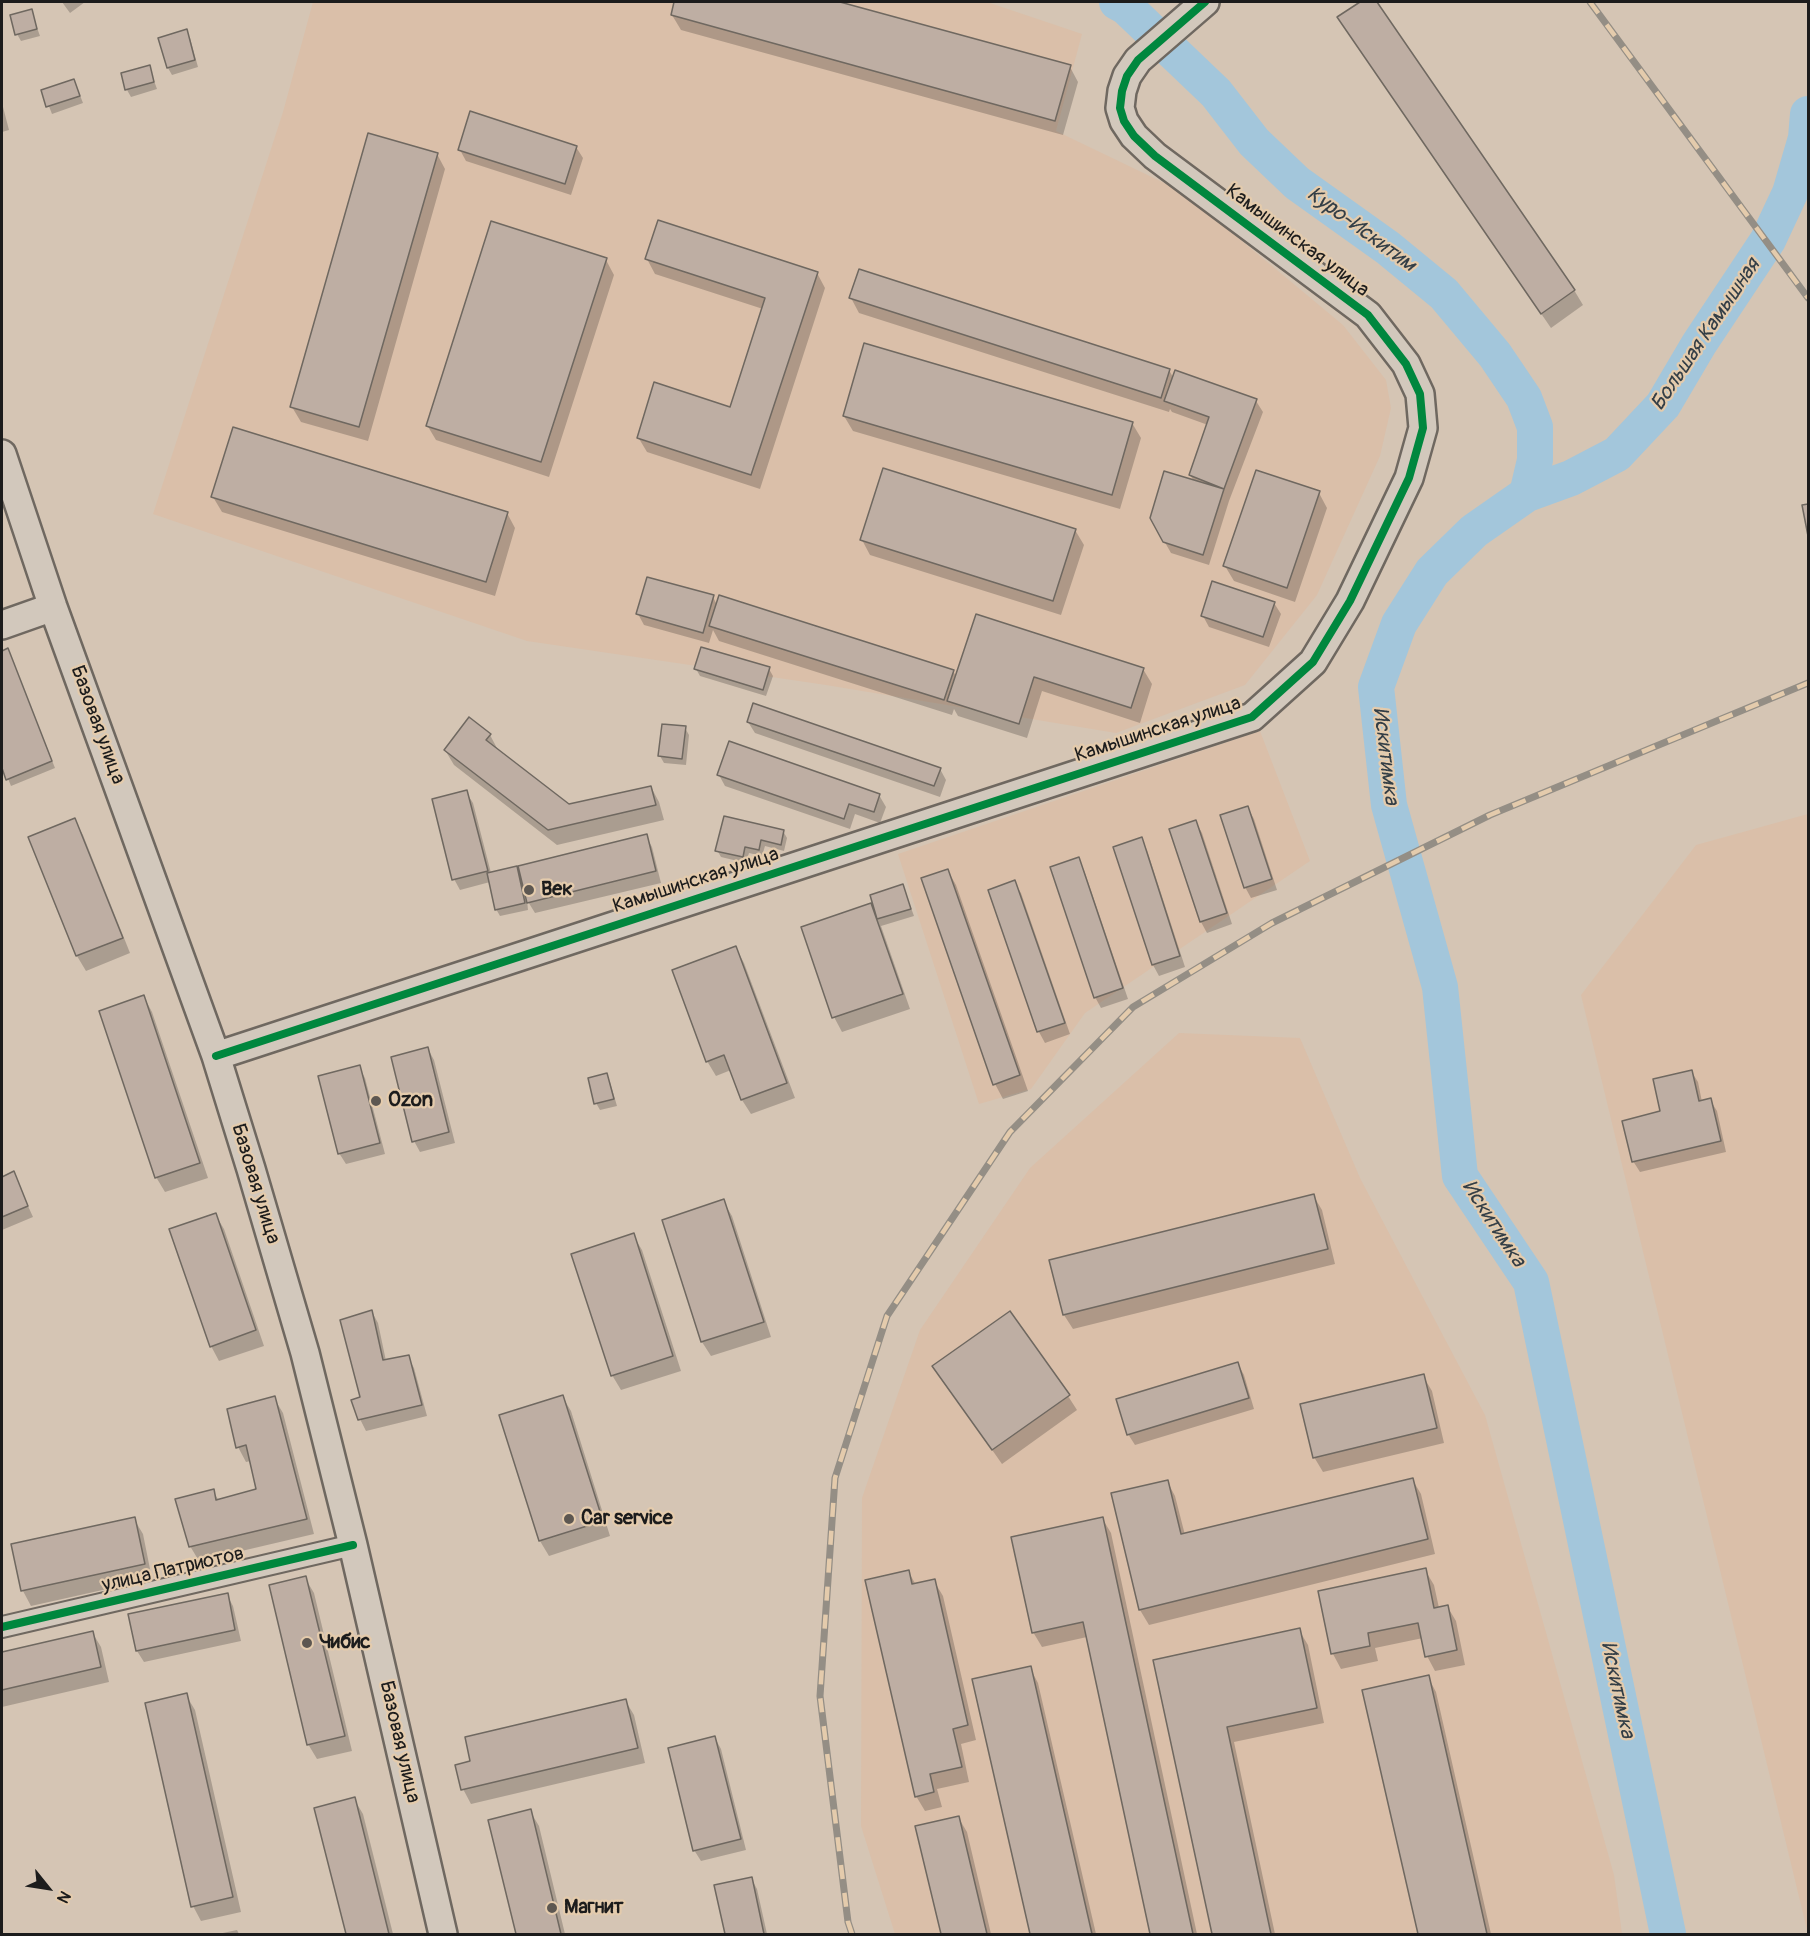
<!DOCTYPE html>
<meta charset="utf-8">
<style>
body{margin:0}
#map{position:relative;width:1810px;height:1936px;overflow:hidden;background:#d5c5b4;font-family:Pangolin,sans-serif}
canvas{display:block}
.frame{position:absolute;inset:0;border:3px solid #1c1c1c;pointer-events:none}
.north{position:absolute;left:18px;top:1858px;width:60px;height:60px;-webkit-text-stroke:4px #e4cbac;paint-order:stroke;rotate:120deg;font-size:16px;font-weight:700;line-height:24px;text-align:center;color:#1c1c1c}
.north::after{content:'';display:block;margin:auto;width:21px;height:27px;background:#1c1c1c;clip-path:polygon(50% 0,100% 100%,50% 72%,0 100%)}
</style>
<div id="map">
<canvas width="1810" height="1936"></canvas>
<div class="frame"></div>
<div class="north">N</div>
</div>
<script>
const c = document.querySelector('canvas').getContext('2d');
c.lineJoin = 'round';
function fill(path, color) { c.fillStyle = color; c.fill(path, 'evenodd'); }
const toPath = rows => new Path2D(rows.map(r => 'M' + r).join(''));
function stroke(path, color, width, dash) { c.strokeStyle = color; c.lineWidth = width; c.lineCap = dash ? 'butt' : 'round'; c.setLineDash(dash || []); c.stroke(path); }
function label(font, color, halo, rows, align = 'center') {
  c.font = font + ' Pangolin,sans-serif'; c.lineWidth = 4.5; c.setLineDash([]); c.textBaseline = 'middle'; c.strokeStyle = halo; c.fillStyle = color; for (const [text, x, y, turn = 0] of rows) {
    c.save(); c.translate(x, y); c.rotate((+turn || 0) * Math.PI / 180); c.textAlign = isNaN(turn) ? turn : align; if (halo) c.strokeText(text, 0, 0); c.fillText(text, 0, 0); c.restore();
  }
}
fill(toPath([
 [313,2,987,2,1082,34,1056,131,1183,192,1343,325,1386,380,1391,408,1380,456,1317,595,1245,685,1116,733,826,685,527,641,153,514,283,112],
 [1260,731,1310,861,1085,1013,1031,1089,979,1104,898,854],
 [1808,814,1808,1934,1581,995,1696,845],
 [1179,1033,1300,1038,1360,1178,1485,1415,1614,1875,1622,1934,895,1934,861,1826,862,1498,920,1330,1030,1168]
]), '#dabfa9');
fill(toPath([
 [62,2,85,2,70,13],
 [676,2,834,2,1070,67,1078,82,1063,135,681,30,672,15],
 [1362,2,1375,2,1574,290,1583,305,1551,328,1348,33,1339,18],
 [31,11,40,36,21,41,17,34],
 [186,31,190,38,198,67,172,75,168,68,160,39],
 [149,67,157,89,131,97,127,90],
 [74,80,83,103,52,114,43,91],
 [2,103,9,130,2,132],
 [576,147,583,158,571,195,466,161,460,150],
 [437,154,445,169,368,441,301,422,292,407],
 [647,259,817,273,825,288,760,489,647,452,638,437,731,409,763,309,655,274],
 [606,260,614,275,549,477,436,440,427,425],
 [851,298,1169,370,1174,379,1256,401,1263,412,1229,501,1209,565,1171,553,1151,518,1194,481,1190,475,1208,425,1172,412,1170,409,1169,412,859,313],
 [844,416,1132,423,1141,438,1120,509,853,431],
 [1319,493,1327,508,1295,602,1234,581,1225,566],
 [213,497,507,513,515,528,495,596,222,512],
 [1075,530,1084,545,1061,615,870,555,862,540],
 [713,597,717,605,953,671,957,678,1143,669,1152,684,1140,723,1042,691,1027,738,958,716,954,709,952,715,719,641,713,630,709,643,644,625,638,614],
 [1274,603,1281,614,1269,647,1209,627,1203,616],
 [8,650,55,768,11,786,2,764,2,741,3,741,2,736,2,653],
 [696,669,769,669,773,676,766,696,700,676],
 [748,722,940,769,946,780,940,797,755,733],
 [685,728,689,735,686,765,664,763,660,756],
 [490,735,498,750,568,806,651,787,659,802,664,820,557,845,454,765,445,750],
 [719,775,879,795,886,807,880,823,855,814,850,829,725,786],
 [466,792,473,803,491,873,516,868,521,876,646,836,652,847,661,883,535,913,527,900,528,910,500,916,496,909,490,882,460,890,454,879],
 [1248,808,1254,819,1277,890,1251,898,1245,887],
 [75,820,83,835,130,953,86,971,77,956,30,838],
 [1196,822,1202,833,1232,924,1207,933,1201,922,1171,830],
 [783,831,787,838,784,851,765,846,762,856,749,853,746,863,721,857,717,850],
 [1141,839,1147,850,1185,967,1159,976,1153,965],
 [1078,859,1084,870,1128,999,1101,1008,1095,997],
 [948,871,956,885,1028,1091,1003,1099,995,1084],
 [1014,882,1021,893,1070,1034,1045,1043,1039,1032,989,891],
 [903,886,914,916,881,926,910,1009,842,1032,834,1017,870,904,875,913],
 [736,948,744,963,795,1098,751,1114,742,1100,731,1070,716,1076,707,1061],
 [144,997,152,1012,208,1178,165,1192,156,1177],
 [428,1049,434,1060,455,1143,420,1152,414,1141],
 [359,1067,365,1078,385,1154,346,1164,339,1153],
 [1691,1071,1698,1082,1702,1102,1710,1100,1717,1111,1726,1152,1640,1172,1633,1161,1662,1113],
 [606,1075,610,1082,617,1106,600,1110,596,1103],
 [13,1173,33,1217,2,1230,2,1178],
 [1313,1195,1322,1210,1335,1264,1073,1329,1064,1315],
 [723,1201,732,1216,771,1337,711,1356,702,1342],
 [215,1214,224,1229,264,1346,219,1361,211,1346],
 [633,1235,642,1250,681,1371,621,1390,612,1375],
 [372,1312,378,1323,386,1361,408,1357,414,1368,427,1416,366,1431,360,1419],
 [1238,1364,1244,1375,1254,1409,1135,1445,1128,1434],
 [934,1367,1068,1396,1077,1410,1002,1464],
 [1423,1376,1432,1391,1444,1443,1323,1472,1314,1457],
 [562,1396,571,1411,610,1536,549,1556,540,1541,501,1416],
 [274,1398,283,1413,314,1534,199,1561,190,1546,213,1491,219,1501,258,1490,251,1461,246,1462,238,1447],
 [1412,1479,1421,1494,1435,1554,1149,1625,1140,1610,1112,1494,1167,1481,1175,1496,1185,1535],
 [1102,1518,1111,1533,1197,1934,1151,1934,1087,1637,1042,1647,1033,1632],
 [134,1519,143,1534,152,1579,31,1606,23,1591,13,1546],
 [1425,1570,1434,1585,1439,1608,1447,1606,1456,1621,1465,1665,1435,1671,1427,1656,1423,1638,1375,1648,1378,1661,1341,1669,1333,1654,1320,1592],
 [908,1571,916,1585,934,1581,943,1596,976,1740,961,1744,969,1782,937,1789,942,1807,925,1811,916,1796],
 [305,1578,314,1593,352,1751,317,1759,308,1744],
 [227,1595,233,1606,241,1641,144,1662,137,1651],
 [1299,1630,1308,1645,1324,1723,1234,1742,1275,1934,1213,1934,1155,1661],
 [92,1632,101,1647,109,1682,2,1707,2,1653],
 [1030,1668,1038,1683,1096,1934,1032,1934,974,1681],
 [1428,1677,1436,1692,1491,1934,1419,1934,1364,1691],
 [186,1695,195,1710,241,1912,201,1921,193,1906],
 [625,1700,634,1715,645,1763,471,1804,463,1789,472,1763],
 [715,1738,721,1749,746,1850,701,1861,694,1850],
 [354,1799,363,1814,393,1934,348,1934,316,1809],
 [530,1811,539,1826,565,1934,518,1934,490,1821],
 [958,1817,967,1832,991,1934,942,1934,917,1827],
 [751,1878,757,1889,767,1934,726,1934,716,1886],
 [237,1930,239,1934,218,1934]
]), '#0003');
stroke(toPath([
 [1117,2,1126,7,1216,93,1254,142,1297,183,1388,248,1444,294,1495,355,1524,398,1535,427,1535,460,1527,494],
 [1668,1934,1531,1282,1460,1176,1440,987,1389,805,1376,687,1399,624,1432,572,1474,531,1527,494,1571,478,1617,454,1663,405,1699,344,1768,240,1790,193,1806,138,1808,114]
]), '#a3c6db', 36);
const building = toPath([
 [674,2,840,2,1071,65,1055,121,671,15,674,2],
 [1360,2,1377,2,1575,290,1541,314,1337,17,1360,2],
 [32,9,37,29,15,35,10,15,32,9],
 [187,29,195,60,167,68,158,38,187,29],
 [150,65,154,82,125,90,121,73,150,65],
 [74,79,80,96,46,107,41,90,74,79],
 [470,111,577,146,565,184,458,150,470,111],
 [368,133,438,153,359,427,290,407,368,133],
 [658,220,818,272,751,475,637,438,654,382,730,407,765,298,645,259,658,220],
 [491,221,607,258,541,462,426,426,491,221],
 [859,269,1170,369,1161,398,849,298,859,269],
 [864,343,1133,422,1112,495,843,416,864,343],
 [1175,370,1257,399,1224,489,1189,475,1209,417,1164,401,1175,370],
 [233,427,508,512,486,582,211,497,233,427],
 [883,468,1076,529,1053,601,860,540,883,468],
 [1256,470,1320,491,1287,588,1223,566,1256,470],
 [1164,471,1224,489,1203,555,1163,542,1150,518,1164,471],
 [1808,504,1808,536,1802,505,1808,504],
 [647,577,714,595,703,633,636,614,647,577],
 [1212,581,1275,602,1263,637,1201,616,1212,581],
 [719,595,954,670,944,700,709,626,719,595],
 [976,614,1144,668,1131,708,1034,677,1019,724,947,701,976,614],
 [701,647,770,667,763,690,694,669,701,647],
 [8,648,52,761,6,780,2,768,2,651,8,648],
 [753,703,941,768,934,786,747,722,753,703],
 [469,717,491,734,486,740,569,804,651,786,656,805,548,830,444,750,469,717],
 [662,724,686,726,682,759,658,756,662,724],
 [729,741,880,794,874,812,849,804,844,819,717,775,729,741],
 [467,790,488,871,452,880,432,799,467,790],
 [1248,806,1272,879,1244,888,1220,815,1248,806],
 [724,816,784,830,781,845,761,840,759,850,745,847,743,857,715,851,724,816],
 [75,818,123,938,76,956,28,837,75,818],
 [1196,820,1227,913,1200,922,1169,829,1196,820],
 [647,834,656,871,527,903,518,866,647,834],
 [1142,837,1180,956,1152,965,1113,847,1142,837],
 [1079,857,1123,988,1094,998,1050,867,1079,857],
 [517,866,525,903,495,910,487,873,517,866],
 [948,869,1020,1075,993,1085,921,878,948,869],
 [1015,880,1065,1023,1037,1032,988,890,1015,880],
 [903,884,911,909,877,919,870,895,903,884],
 [871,903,903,994,832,1018,801,927,871,903],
 [736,946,787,1083,741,1100,724,1055,706,1062,672,970,736,946],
 [144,995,200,1163,155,1178,99,1011,144,995],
 [428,1047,449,1132,412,1142,391,1057,428,1047],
 [360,1065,380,1143,338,1154,318,1076,360,1065],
 [1692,1070,1699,1101,1711,1098,1721,1141,1632,1162,1622,1121,1660,1111,1653,1079,1692,1070],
 [607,1073,614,1099,594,1104,588,1078,607,1073],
 [14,1171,28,1206,2,1217,2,1177,14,1171],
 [1314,1194,1328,1249,1063,1315,1049,1260,1314,1194],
 [724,1199,764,1322,701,1342,662,1220,724,1199],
 [216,1213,256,1330,210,1347,169,1229,216,1213],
 [634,1233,673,1356,611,1376,571,1254,634,1233],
 [372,1310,383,1360,409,1355,422,1405,358,1420,351,1400,360,1397,340,1320,372,1310],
 [1010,1311,1070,1395,992,1450,932,1366,1010,1311],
 [1238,1362,1249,1398,1127,1435,1116,1399,1238,1362],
 [1424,1374,1437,1428,1313,1458,1300,1404,1424,1374],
 [563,1395,603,1521,539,1541,499,1415,563,1395],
 [275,1396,307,1519,189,1547,175,1499,214,1489,216,1500,256,1489,246,1445,236,1448,227,1409,275,1396],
 [1413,1478,1428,1539,1139,1610,1111,1493,1168,1480,1181,1534,1413,1478],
 [135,1517,145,1564,21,1591,11,1544,135,1517],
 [1103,1517,1193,1934,1150,1934,1083,1622,1032,1633,1011,1537,1103,1517],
 [1426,1568,1434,1608,1448,1605,1457,1650,1425,1657,1418,1623,1368,1633,1370,1646,1331,1654,1318,1591,1426,1568],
 [909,1570,912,1584,935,1579,968,1725,953,1729,962,1767,930,1774,934,1792,915,1797,865,1580,909,1570],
 [306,1576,345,1736,307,1745,269,1585,306,1576],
 [228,1593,235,1630,136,1651,128,1614,228,1593],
 [1300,1628,1317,1708,1227,1727,1271,1934,1212,1934,1153,1660,1300,1628],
 [93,1631,101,1667,2,1690,2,1652,93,1631],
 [1031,1666,1092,1934,1030,1934,972,1679,1031,1666],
 [1429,1675,1487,1934,1418,1934,1362,1690,1429,1675],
 [187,1693,233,1897,191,1907,145,1703,187,1693],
 [626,1699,638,1748,461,1790,455,1765,470,1761,465,1737,626,1699],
 [715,1736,741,1839,693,1851,668,1748,715,1736],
 [355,1797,389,1934,346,1934,314,1808,355,1797],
 [531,1809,561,1934,516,1934,488,1820,531,1809],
 [959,1816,987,1934,941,1934,915,1826,959,1816],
 [752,1877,764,1934,725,1934,714,1885,752,1877]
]);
fill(building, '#beaea3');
stroke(building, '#6f6860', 1.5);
const street = toPath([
 [2,1627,353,1545]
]);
const secondary = toPath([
 [2,454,53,607,216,1056,251,1169,305,1353,353,1545,443,1934],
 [2,625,53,607],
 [216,1056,1252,717,1313,662,1350,601,1409,478,1423,428,1420,394,1406,364,1368,315,1155,156,1134,136,1124,121,1120,108,1122,91,1127,76,1138,60,1205,2]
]);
stroke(street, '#6f6860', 24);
stroke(secondary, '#6f6860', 32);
stroke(street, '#d2c8bc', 20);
stroke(secondary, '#d2c8bc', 27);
const rail = toPath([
 [1590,2,1808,298],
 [852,1934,848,1922,820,1696,835,1478,887,1316,1010,1132,1133,1007,1272,923,1490,815,1808,683]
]);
stroke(rail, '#948e85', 7);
stroke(rail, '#e4cbac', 4.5, [14]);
stroke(toPath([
 [216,1056,1252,717,1313,662,1350,601,1409,478,1423,428,1420,394,1406,364,1368,315,1155,156,1134,136,1124,121,1120,108,1122,91,1127,76,1138,60,1205,2],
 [2,1627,353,1545]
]), '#00873e', 8);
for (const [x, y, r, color] of [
 [529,890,6,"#5d5751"],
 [376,1101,6,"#5d5751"],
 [569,1519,6,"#5d5751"],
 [307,1643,6,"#5d5751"],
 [552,1908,6,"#5d5751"]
]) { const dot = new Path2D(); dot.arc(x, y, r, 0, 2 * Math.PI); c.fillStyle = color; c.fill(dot); stroke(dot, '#e4cbac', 2); }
label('20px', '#1c1c1c', '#e4cbac', [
 ["Камышинская улица",1297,241,37],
 ["Базовая улица",97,725,70],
 ["Камышинская улица",1158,730,-18],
 ["Камышинская улица",696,881,-18],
 ["Базовая улица",255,1184,73],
 ["улица Патриотов",173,1570,-13],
 ["Базовая улица",399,1742,77]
]);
label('bold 20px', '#1c1c1c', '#e4cbac', [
 ["Век",541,890],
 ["Ozon",388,1101],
 ["Car service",581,1519],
 ["Чибис",319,1643],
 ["Магнит",564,1908]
], 'left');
label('italic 21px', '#333e46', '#e4cbac', [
 ["Куро-Искитим",1361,230,36],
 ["Большая Камышная",1706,335,-56],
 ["Искитимка",1385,756,83],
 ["Искитимка",1493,1224,57],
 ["Искитимка",1617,1690,78]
]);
</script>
